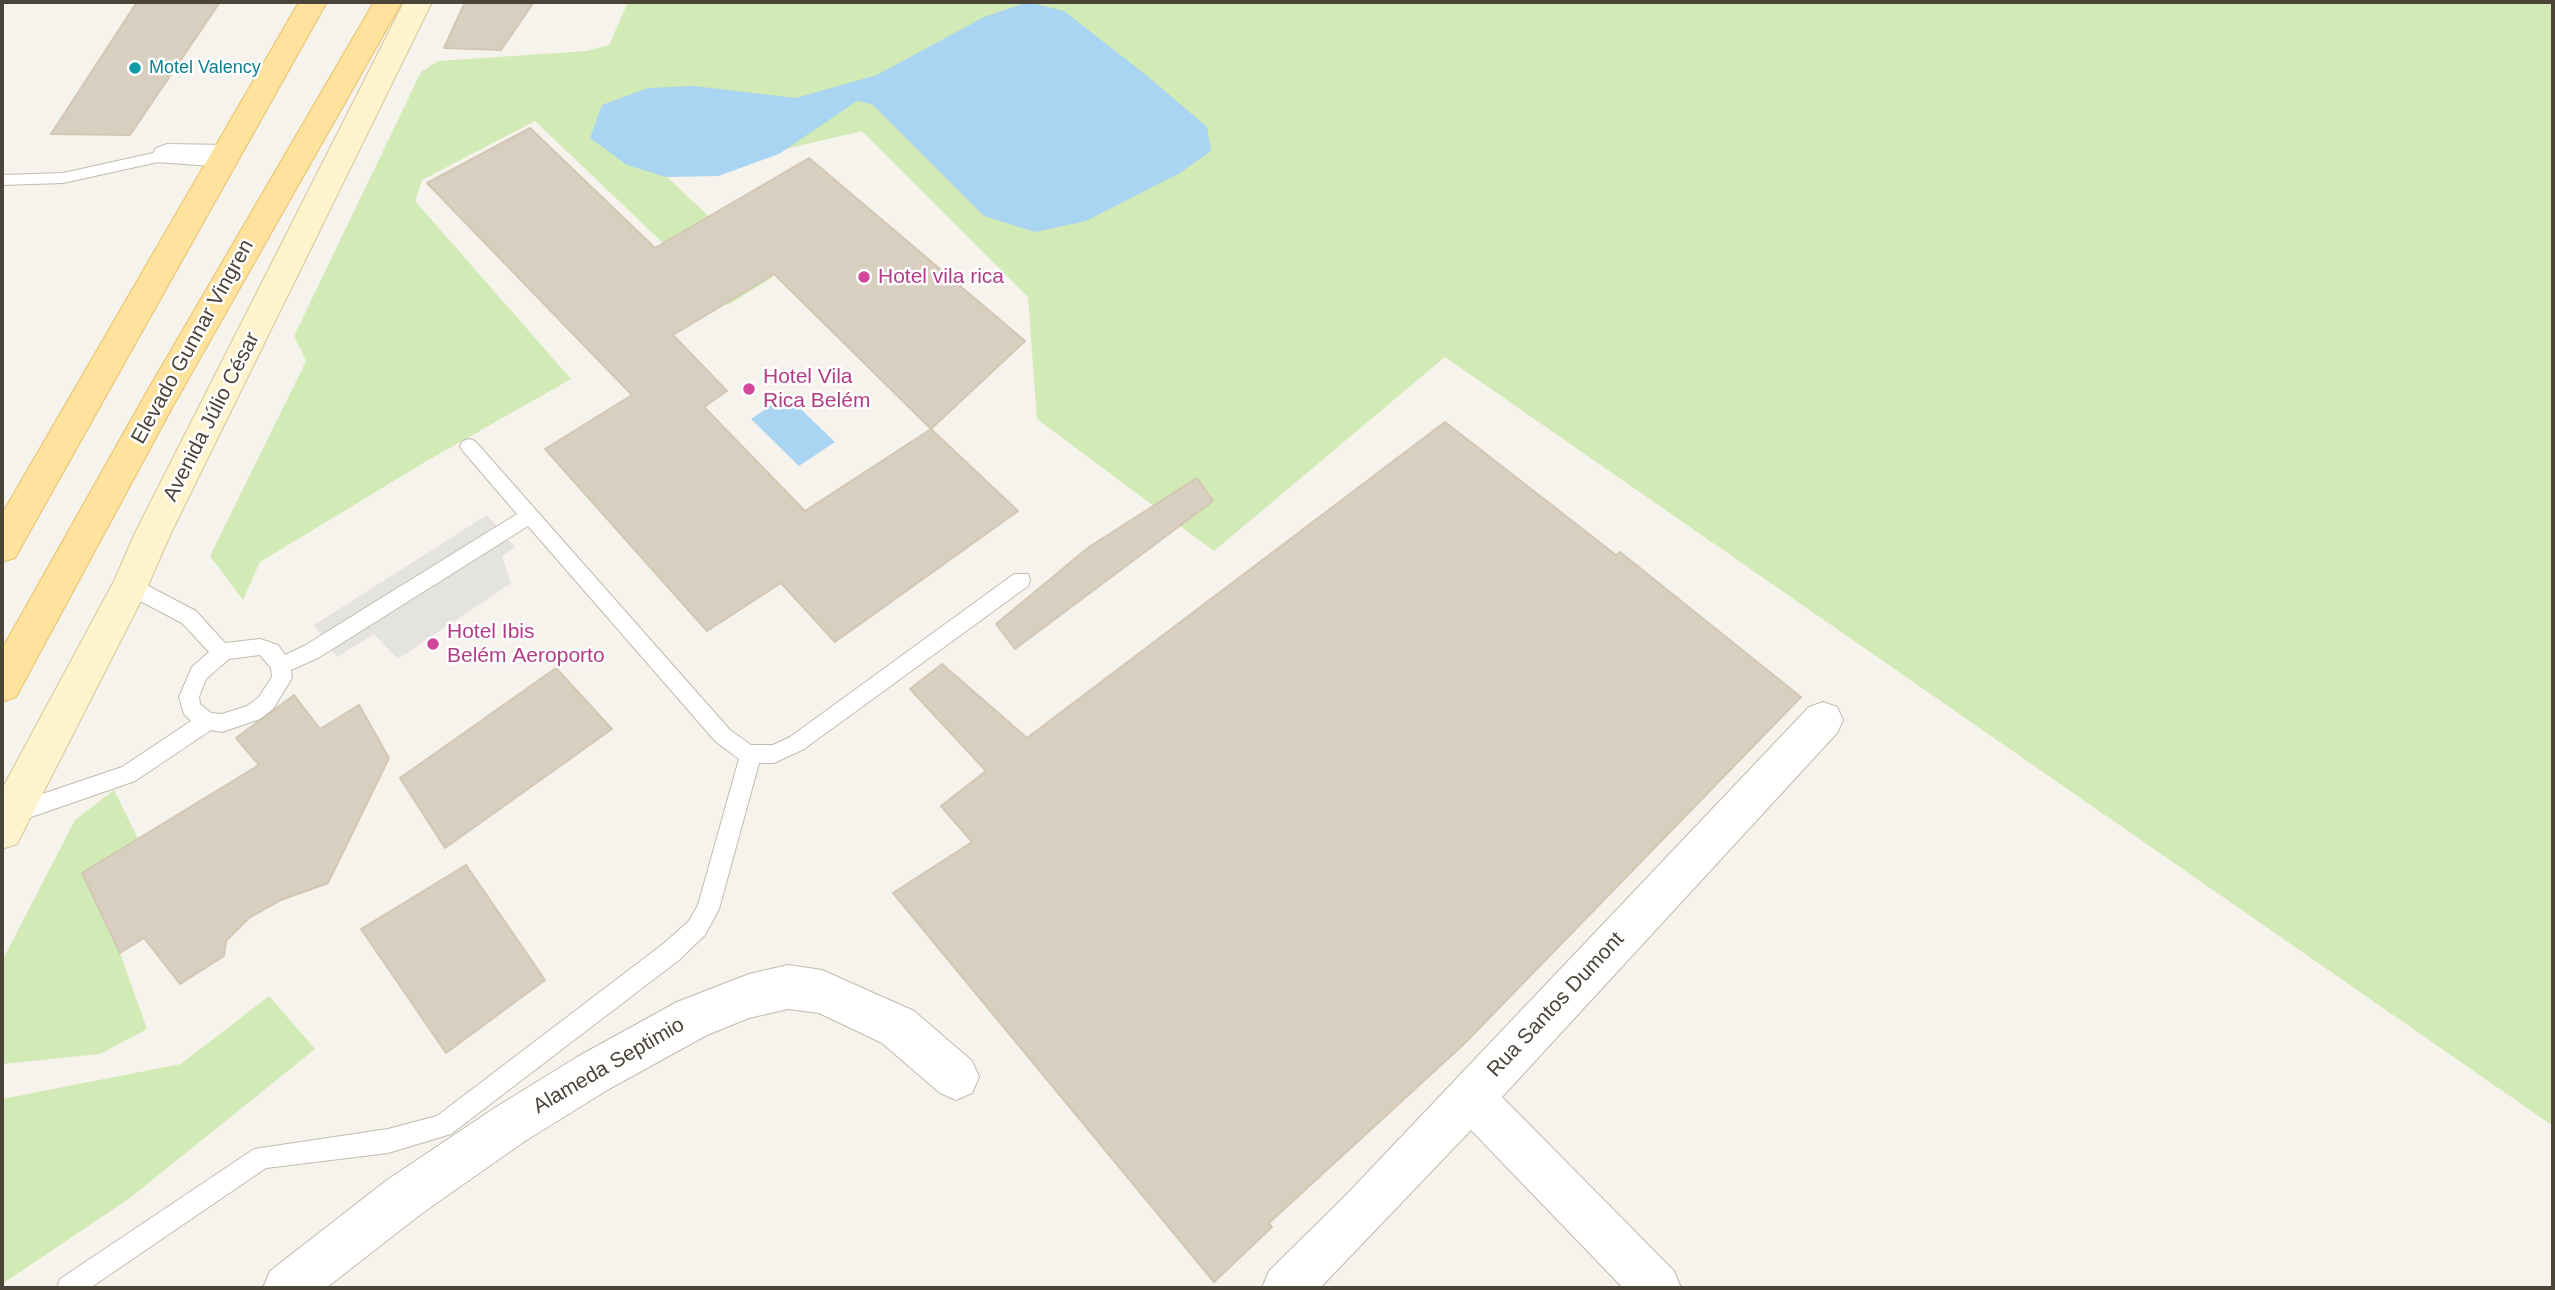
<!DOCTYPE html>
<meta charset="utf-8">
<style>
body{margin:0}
#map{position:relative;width:2555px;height:1290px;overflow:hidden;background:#f6f3ec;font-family:Helvetica,sans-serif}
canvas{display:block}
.frame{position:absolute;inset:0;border:4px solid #4b4439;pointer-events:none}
</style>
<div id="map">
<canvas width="2555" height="1290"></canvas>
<div class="frame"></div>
</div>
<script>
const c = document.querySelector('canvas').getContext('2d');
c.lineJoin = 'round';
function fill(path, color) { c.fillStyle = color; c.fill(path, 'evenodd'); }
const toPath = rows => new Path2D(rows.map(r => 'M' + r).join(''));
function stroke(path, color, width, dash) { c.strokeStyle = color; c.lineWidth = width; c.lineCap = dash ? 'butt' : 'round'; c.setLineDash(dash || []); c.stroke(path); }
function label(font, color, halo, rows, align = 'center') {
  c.font = font + ' Helvetica,sans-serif'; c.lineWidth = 5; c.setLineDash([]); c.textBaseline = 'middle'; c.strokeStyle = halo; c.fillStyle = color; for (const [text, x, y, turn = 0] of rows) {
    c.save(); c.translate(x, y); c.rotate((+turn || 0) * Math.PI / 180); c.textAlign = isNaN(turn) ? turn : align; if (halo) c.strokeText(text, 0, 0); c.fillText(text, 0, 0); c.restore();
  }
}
fill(toPath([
 [628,2,2553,2,2553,1126,1445,357,1214,551,1037,419,1028,297,862,131,667,177,773,277,728,305,535,121,422,180,415,201,571,379,425,462,260,562,243,600,210,556,306,361,294,336,421,72,438,61,587,51,609,45],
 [114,790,138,839,82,873,120,953,147,1029,100,1054,2,1064,2,961,75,820],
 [269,996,315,1049,130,1198,2,1284,2,1099,181,1064]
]), '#d2eab5');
fill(toPath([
 [487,515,515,547,502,556,511,583,398,659,374,634,337,657,314,625]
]), '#e5e3e0');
fill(toPath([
 [1028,2,1064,11,1146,75,1207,127,1211,151,1180,173,1086,221,1035,232,984,216,872,104,857,101,779,154,718,176,666,177,627,165,590,138,602,105,648,88,694,86,796,98,877,75,984,17],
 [786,395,835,442,799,466,751,419]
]), '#a9d4f2');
const building = toPath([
 [137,2,220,2,130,135,51,134,137,2],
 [465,2,534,2,501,50,444,48,465,2],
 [530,128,655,248,809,158,1025,341,931,429,1018,511,835,642,781,583,707,631,545,449,632,395,427,183,530,128],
 [774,274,931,429,805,511,704,407,727,391,673,335,774,274],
 [1445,422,1616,555,1620,552,1801,697,1464,1044,1269,1223,1272,1227,1214,1282,893,893,972,842,941,806,986,771,910,689,942,664,1027,738,1445,422],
 [1197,478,1213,501,1015,649,996,624,1089,547,1197,478],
 [556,668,612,729,445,848,400,778,556,668],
 [294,695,320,729,359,705,389,758,328,883,281,900,249,918,226,941,224,956,180,984,144,938,120,953,82,873,259,765,236,738,294,695],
 [466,865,545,980,446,1053,361,929,466,865]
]);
fill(building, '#d8cfc1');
stroke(building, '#d3c7b4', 2);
const service = toPath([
 [167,150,175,155,172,159,63,183,2,185,2,175,63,173,167,150],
 [469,439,475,441,730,730,751,745,773,745,790,737,1014,574,1028,574,1030,580,1028,586,804,749,774,763,759,763,719,909,705,935,679,960,451,1134,388,1153,266,1168,90,1288,57,1288,60,1279,254,1149,388,1129,437,1116,663,944,689,921,698,905,739,759,716,742,528,526,318,658,291,670,292,678,273,709,260,719,222,732,211,730,135,781,14,823,7,820,4,813,7,806,122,767,191,721,184,714,179,697,192,667,209,652,182,623,123,592,121,586,123,580,137,580,196,611,225,643,260,639,278,645,285,655,304,646,517,514,463,451,460,446,463,441,469,439],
 [260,655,271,668,272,677,259,697,247,706,222,714,211,713,200,704,199,697,206,679,229,659,260,655]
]);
const minor = toPath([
 [167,144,225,145,236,149,240,156,236,163,225,167,156,162,152,155,156,148,167,144],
 [1823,702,1837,707,1843,720,1837,733,1502,1097,1674,1271,1681,1288,1623,1288,1471,1130,1320,1288,1262,1288,1269,1271,1347,1194,1809,707,1823,702],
 [788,965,822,970,914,1011,972,1061,979,1077,972,1093,956,1100,940,1093,882,1043,819,1013,788,1009,749,1018,707,1035,609,1089,525,1141,421,1214,326,1288,263,1288,270,1271,387,1180,493,1109,577,1057,677,1002,749,974,788,965]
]);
const secondary = toPath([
 [404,2,432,2,171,533,143,597,17,844,2,849,2,789,114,581,135,533,404,2]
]);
const primary = toPath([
 [299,2,327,2,15,558,2,562,2,514,299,2],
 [374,2,402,2,173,406,16,697,2,702,2,649,149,388,374,2]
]);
stroke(service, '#c2bbae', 2);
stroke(minor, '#c2bbae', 2);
stroke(secondary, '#d6c79b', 2);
stroke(primary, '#e6c16a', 2);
fill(service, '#fff');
fill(minor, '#fff');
fill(secondary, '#fff3cd');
fill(primary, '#ffe39c');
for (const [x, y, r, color] of [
 [135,68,7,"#0f9aa8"],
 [864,277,7,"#d1479c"],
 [749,389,7,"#d1479c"],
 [433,644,7,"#d1479c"]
]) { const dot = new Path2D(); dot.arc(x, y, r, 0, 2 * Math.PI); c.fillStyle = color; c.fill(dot); stroke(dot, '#fff', 2.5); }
label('18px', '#0d838f', '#fff', [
 ["Motel Valency",149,68]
], 'left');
label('21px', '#b23c85', '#fff', [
 ["Hotel vila rica",878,277],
 ["Hotel Vila",763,377],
 ["Rica Belém",763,401],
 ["Hotel Ibis",447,632],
 ["Belém Aeroporto",447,656]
], 'left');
label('21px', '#4b4439', '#fff', [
 ["Elevado Gunnar Vingren",193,342,-61],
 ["Avenida Júlio César",212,417,-63],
 ["Rua Santos Dumont",1556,1005,-47],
 ["Alameda Septimio",609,1066,-30]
]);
</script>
